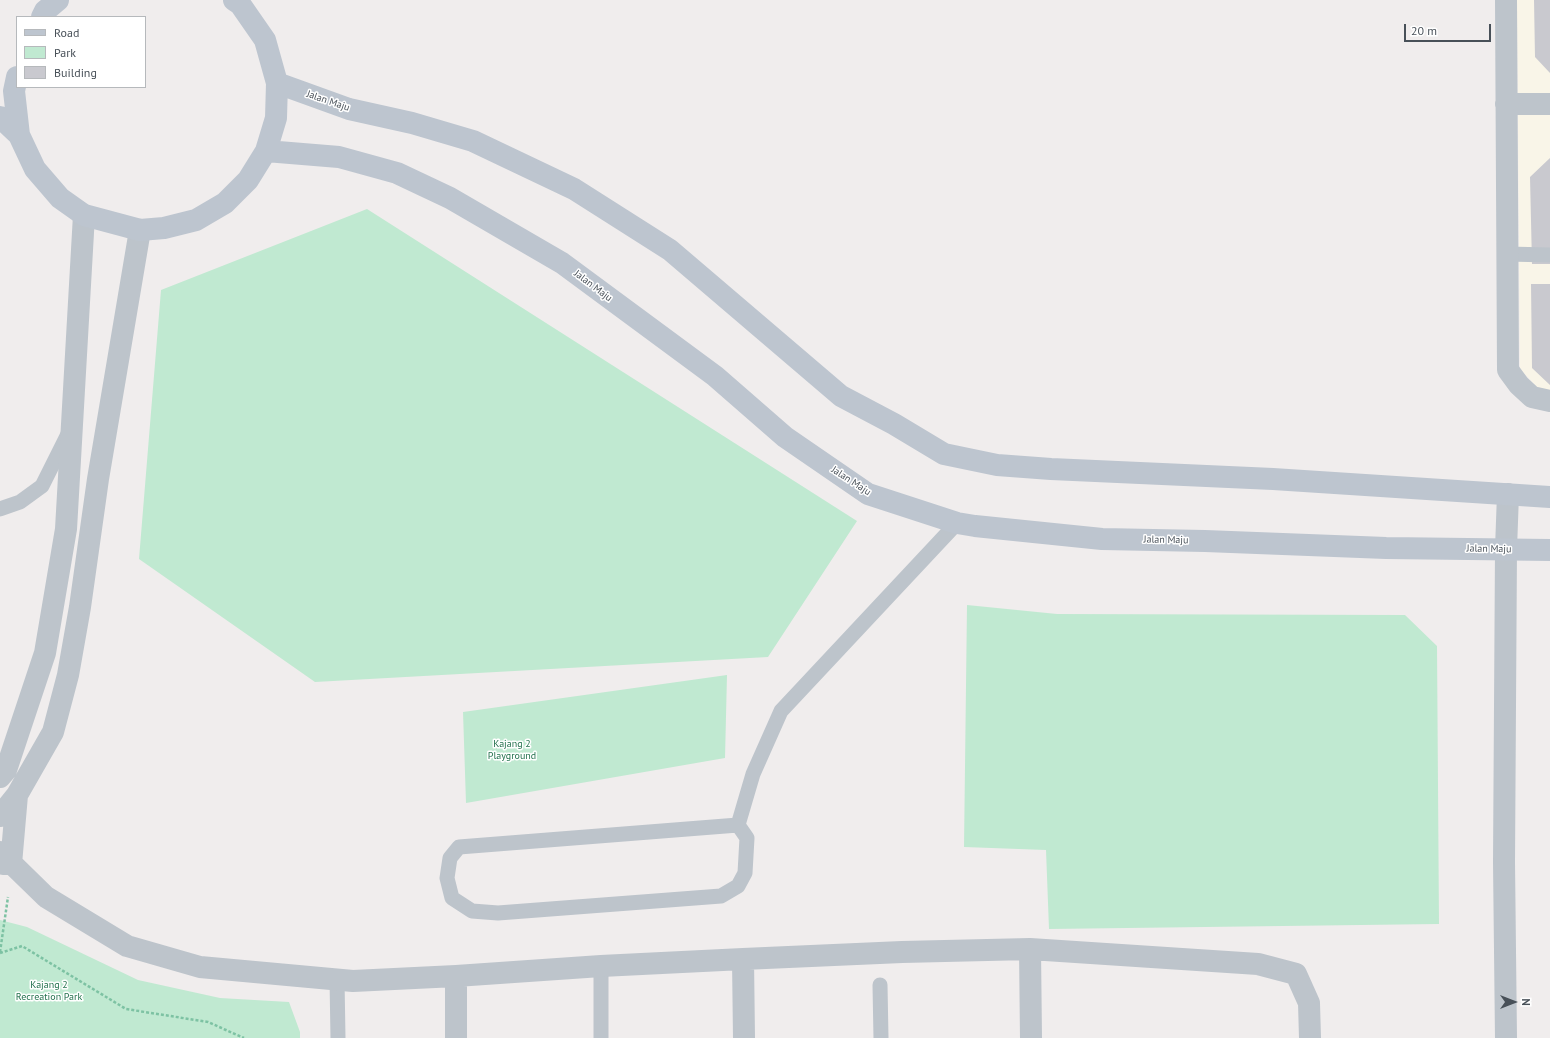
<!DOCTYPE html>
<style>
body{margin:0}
#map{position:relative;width:1550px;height:1038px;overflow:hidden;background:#f0eded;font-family:"PT Sans",sans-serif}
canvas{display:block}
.legend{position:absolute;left:16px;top:16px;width:130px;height:72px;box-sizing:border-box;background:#fff;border:1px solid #b6b9bc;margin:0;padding:5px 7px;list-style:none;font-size:12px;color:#485058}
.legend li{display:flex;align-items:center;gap:8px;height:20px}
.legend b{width:20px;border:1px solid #b6b9bc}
.north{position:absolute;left:1494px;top:982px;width:40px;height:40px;-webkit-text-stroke:3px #fff;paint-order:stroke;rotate:90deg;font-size:11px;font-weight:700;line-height:16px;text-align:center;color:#485058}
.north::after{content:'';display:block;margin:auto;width:14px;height:18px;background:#485058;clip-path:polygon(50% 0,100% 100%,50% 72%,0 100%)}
.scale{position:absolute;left:1404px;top:24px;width:87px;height:18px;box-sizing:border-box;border:2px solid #485058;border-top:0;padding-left:5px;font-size:12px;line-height:14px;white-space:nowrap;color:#485058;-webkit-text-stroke:3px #fff;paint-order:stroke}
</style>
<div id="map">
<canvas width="1550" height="1038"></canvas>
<ul class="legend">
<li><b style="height:5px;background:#bdc5cf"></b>Road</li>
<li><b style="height:11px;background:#c0e9d1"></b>Park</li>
<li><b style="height:11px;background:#c9c9cf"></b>Building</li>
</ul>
<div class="north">N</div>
<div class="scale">20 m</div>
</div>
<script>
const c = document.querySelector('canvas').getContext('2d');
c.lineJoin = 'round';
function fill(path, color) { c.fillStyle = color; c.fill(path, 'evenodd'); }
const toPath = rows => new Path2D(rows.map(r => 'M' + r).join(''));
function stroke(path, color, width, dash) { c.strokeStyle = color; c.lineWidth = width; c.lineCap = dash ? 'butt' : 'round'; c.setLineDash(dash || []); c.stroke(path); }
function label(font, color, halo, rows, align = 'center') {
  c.font = font + ' "PT Sans",sans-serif'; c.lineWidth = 3; c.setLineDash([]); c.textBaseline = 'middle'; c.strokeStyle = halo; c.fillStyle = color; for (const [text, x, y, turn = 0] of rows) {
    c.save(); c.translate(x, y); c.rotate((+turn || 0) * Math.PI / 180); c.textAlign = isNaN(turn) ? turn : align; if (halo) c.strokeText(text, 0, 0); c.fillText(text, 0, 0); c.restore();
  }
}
fill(toPath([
 [1517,0,1550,0,1550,391,1537,387,1520,369]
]), '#f9f5e8');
fill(toPath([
 [367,209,857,521,768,657,315,682,139,559,161,290],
 [967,605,1057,614,1405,615,1437,646,1439,924,1049,929,1046,850,964,847],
 [727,675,725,758,466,803,463,712],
 [0,920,27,927,138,980,220,998,289,1002,300,1032,300,1038,0,1038]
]), '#c0e9d1');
fill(toPath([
 [1534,0,1550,0,1550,73,1535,57],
 [1550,158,1550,264,1532,264,1530,177],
 [1531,284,1550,284,1550,385,1532,368]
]), '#c9c9cf');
stroke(toPath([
 [0,952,8,897],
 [0,953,22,946,126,1009,208,1022,244,1038]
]), '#7dc2a3', 2.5, [3, 2]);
stroke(toPath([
 [1507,254,1550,255],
 [0,509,20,502,42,486,69,432],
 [738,825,459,847,450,858,447,878,452,898,472,911,498,913,721,896,738,886,745,873,747,838,738,825,753,774,781,711,957,523],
 [601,966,601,1038],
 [337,979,338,1038],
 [880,985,881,1038]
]), '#bdc4cb', 15);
stroke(toPath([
 [1506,0,1508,370,1519,385,1532,397,1550,401],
 [1506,104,1550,104],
 [0,777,6,770,45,653,66,529,84,215],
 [0,816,17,795,53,732,68,675,80,607,98,479,140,230],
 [0,852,46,897,127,946,200,967,353,981,456,976,601,966,743,959,902,952,1030,949,1258,964,1296,974,1309,1003,1310,1038],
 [3,864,11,864,17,795],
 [1030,949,1031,1038],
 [743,959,744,1038],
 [456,976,456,1038],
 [1506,1038,1504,862,1506,549,1508,494]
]), '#bdc4cb', 22);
stroke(toPath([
 [42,17,45,11,58,0],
 [17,77,14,91,19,135,35,169,60,198,84,215,140,230,164,228,196,220,225,203,248,180,266,151,276,118,277,83,265,40,240,4,234,0],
 [277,83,349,109,412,123,473,141,574,189,670,250,841,396,894,424,944,454,997,465,1051,469,1273,479,1550,497],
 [0,117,19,135],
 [266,151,339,157,397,173,450,198,562,263,715,376,785,437,868,494,957,523,975,526,1102,539,1205,541,1386,548,1550,550]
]), '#bdc5cf', 22);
label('10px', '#485058', '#fff', [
 ["Jalan Maju",328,101,19],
 ["Jalan Maju",593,286,37],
 ["Jalan Maju",851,481,33],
 ["Jalan Maju",1166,540,1],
 ["Jalan Maju",1489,549,1]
]);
label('10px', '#22704c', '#fff', [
 ["Kajang 2",512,744],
 ["Playground",512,756],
 ["Kajang 2",49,985],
 ["Recreation Park",49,997]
]);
</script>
